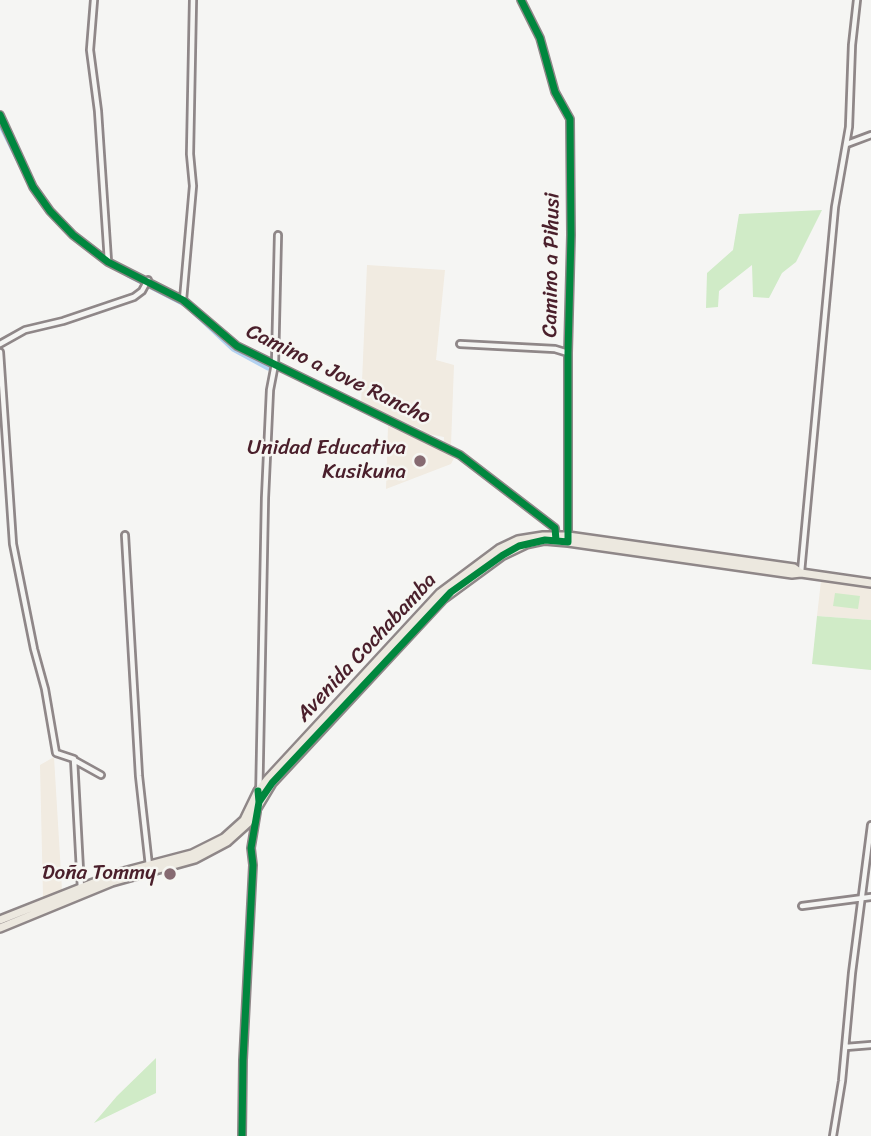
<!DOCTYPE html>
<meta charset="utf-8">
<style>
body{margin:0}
canvas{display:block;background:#f5f5f3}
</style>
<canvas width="871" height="1136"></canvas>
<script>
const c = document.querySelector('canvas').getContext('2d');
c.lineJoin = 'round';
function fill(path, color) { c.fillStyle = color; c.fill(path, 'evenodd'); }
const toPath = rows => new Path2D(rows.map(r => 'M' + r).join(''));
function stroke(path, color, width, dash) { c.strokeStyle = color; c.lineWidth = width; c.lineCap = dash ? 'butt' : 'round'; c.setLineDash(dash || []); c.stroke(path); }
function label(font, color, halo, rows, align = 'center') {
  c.font = font + ' Sriracha,sans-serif'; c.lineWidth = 5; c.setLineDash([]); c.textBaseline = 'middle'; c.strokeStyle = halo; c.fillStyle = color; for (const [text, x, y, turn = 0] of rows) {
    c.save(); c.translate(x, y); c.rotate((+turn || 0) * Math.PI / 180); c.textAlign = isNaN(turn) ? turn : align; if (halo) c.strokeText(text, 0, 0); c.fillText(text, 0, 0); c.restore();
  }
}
fill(toPath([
 [367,265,445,270,436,360,454,365,451,445,444,444,444,437,423,433,421,429,361,405],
 [388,426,430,444,454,458,451,464,386,489],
 [821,581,871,588,871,620,817,616],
 [54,757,62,890,43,897,40,765]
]), '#f1ebe1');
fill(toPath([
 [822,210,796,262,782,273,769,298,753,297,752,265,719,291,718,307,706,308,707,273,733,250,739,214],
 [835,593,860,596,858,609,833,606],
 [817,616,871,620,871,670,812,664],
 [156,1058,156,1093,94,1123,117,1096]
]), '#d0ebc7');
stroke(toPath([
 [0,124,25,174],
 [128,275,186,305,233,349,268,368]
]), '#b2d1f0', 5);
const minor = toPath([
 [94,0,90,50,98,111,108,261],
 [521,0,540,38,555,92,570,119,571,235,568,353,568,537],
 [0,115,33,187,50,211,73,235,108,262,183,300,237,346,460,455,555,528,556,536],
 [847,144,871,135],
 [183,300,193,186,190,154,193,0],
 [0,344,25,330,63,321,134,297,142,291,148,280],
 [460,344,555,349,568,353],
 [0,352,13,544,34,649,45,689,56,753,74,759,81,889],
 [125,535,139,776,149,866],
 [801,572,835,207,849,127,852,45,857,0],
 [74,760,101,775],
 [259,804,265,498,270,390,275,364,278,235],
 [802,906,871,897],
 [846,1047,871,1045],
 [242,1136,243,1060,253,865,251,848,257,812],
 [833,1136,842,1081,852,973,871,825]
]);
const primary = toPath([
 [0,920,116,874,192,854,224,838,244,820,258,791,267,780,440,593,499,549,518,540,543,536,568,536,794,568,801,573],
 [0,928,112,882,195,859,227,842,248,823,272,783,443,599,503,555,526,544,545,540,568,542,792,574,801,573,871,583]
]);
stroke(minor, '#8f8788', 10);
stroke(primary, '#8f8788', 12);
stroke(minor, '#f5f5f3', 4.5);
stroke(primary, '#ece8df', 7);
stroke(toPath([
 [0,115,33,187,50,211,73,235,108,262,183,300,237,346,460,455,555,528,556,540],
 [259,802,272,783,451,592,503,555,519,546,545,540,568,542,568,353,571,235,570,119,555,92,540,38,521,0],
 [242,1136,243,1060,253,865,251,848,259,802,258,791]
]), '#00873e', 7);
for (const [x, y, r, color] of [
 [420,461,7,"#866a71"],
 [170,874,7,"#866a71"]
]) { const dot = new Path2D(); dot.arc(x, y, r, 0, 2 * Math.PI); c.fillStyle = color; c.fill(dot); stroke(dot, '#f6f6f2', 2.5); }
label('21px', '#4a1f2b', '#f6f6f2', [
 ["Camino a Pihusi",552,265,-89],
 ["Camino a Jove Rancho",338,375,26],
 ["Avenida Cochabamba",367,648,-47]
]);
label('21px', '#4a1f2b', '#f6f6f2', [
 ["Unidad Educativa",406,449],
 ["Kusikuna",406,473],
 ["Doña Tommy",156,874]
], 'right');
</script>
